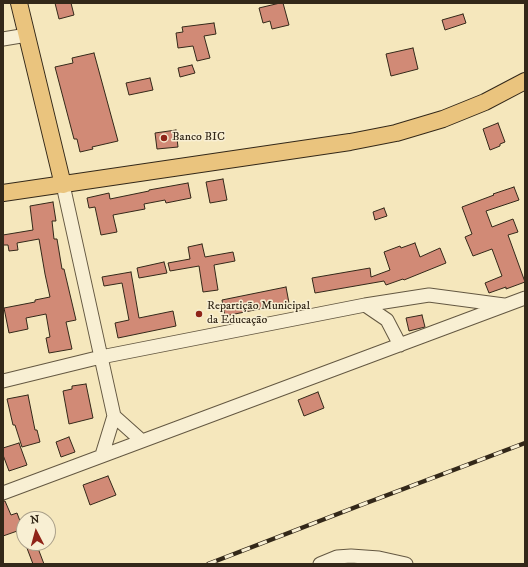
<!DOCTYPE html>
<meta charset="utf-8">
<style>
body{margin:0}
#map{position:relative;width:528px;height:567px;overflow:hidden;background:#f5e7bc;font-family:"IM FELL DW Pica",serif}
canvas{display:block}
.frame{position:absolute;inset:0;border:4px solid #332819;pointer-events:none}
.north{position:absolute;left:16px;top:511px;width:40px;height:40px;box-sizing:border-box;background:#f8efd3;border:1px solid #a99f89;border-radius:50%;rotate:354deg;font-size:11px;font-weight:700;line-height:16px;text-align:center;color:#332819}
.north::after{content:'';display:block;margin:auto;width:14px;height:18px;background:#8f2418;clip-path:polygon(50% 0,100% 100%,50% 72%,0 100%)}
</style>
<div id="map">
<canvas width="528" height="567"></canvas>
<div class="frame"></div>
<div class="north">N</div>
</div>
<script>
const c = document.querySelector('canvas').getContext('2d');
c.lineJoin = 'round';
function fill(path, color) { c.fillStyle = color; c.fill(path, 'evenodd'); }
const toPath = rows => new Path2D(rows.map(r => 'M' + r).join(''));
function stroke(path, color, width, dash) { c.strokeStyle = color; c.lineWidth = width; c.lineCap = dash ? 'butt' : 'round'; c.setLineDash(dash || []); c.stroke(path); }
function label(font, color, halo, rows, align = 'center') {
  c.font = font + ' "IM FELL DW Pica",serif'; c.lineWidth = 3; c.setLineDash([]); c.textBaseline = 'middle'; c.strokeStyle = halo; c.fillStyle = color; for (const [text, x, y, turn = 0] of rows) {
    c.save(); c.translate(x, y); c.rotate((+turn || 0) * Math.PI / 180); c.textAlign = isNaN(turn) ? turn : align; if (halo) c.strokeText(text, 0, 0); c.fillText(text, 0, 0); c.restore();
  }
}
const building = toPath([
 [55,3,71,3,74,15,59,19,55,3],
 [280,3,283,3,289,25,272,29,270,21,263,23,259,8,280,3],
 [463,14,466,23,445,30,442,20,463,14],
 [214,23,216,34,204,36,210,58,197,61,193,46,178,48,176,33,183,32,182,27,214,23],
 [413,48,418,69,391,76,386,54,413,48],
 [94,53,118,141,92,147,93,149,80,152,77,139,74,139,55,67,73,63,72,58,94,53],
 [192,65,195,73,180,77,178,68,192,65],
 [150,78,153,90,129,95,126,83,150,78],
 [498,123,505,142,500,144,500,146,490,150,483,129,498,123],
 [176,130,178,147,157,149,155,133,176,130],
 [223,179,227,200,210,203,206,182,223,179],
 [188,183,191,198,166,203,165,200,144,204,145,209,113,215,117,232,101,235,95,207,89,208,87,198,109,193,110,199,149,191,149,190,188,183],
 [514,187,519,200,486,211,492,227,513,219,518,232,508,235,525,282,506,289,506,287,489,293,485,283,502,276,492,249,473,256,465,237,472,234,462,207,494,195,493,194,514,187],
 [53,202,56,221,52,221,54,239,57,239,62,269,64,269,76,320,66,322,72,349,49,353,46,338,50,337,46,314,26,318,28,329,9,333,4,308,35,302,35,300,50,297,45,274,39,239,17,243,18,250,9,251,8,245,3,245,3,235,33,230,30,206,53,202],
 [384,208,387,216,375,220,373,212,384,208],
 [415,243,420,257,440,248,446,263,404,280,403,279,386,285,384,281,315,293,312,278,370,268,371,277,390,270,384,252,400,246,401,248,415,243],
 [202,244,205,257,233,252,235,261,214,265,218,290,203,292,199,266,170,271,168,263,190,259,188,247,202,244],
 [164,262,167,273,139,278,137,268,164,262],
 [131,272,139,318,173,311,176,326,118,338,115,323,129,320,122,283,104,286,102,277,131,272],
 [286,287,289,303,225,316,222,300,286,287],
 [422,315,425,327,409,331,406,318,422,315],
 [86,384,93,418,69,424,63,391,72,389,72,386,86,384],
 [318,392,324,408,304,416,298,400,318,392],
 [28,395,35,430,37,430,40,442,22,447,15,425,13,425,7,399,28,395],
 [69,437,75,452,61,457,56,442,69,437],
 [19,443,27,465,9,471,3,455,3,448,19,443],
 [108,476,116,495,90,505,83,485,108,476],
 [3,501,5,501,11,515,17,513,23,529,3,536,3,501],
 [25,543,36,543,44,564,33,564,25,543]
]);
fill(building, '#d18a76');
stroke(building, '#332819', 1);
const minor = toPath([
 [3,39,27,35],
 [63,185,114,416,102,455],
 [365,305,387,320,400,345],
 [3,381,101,357,365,305,429,295,504,305],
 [114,416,142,441],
 [3,493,525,298],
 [320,564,337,557,351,556,379,558,406,564]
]);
const major = toPath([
 [19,3,63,185],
 [3,193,350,142,396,133,443,119,485,102,525,81]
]);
stroke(minor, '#645842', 15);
stroke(major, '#332819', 18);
stroke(minor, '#f8efd3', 13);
stroke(major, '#eac47e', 16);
const rail = toPath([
 [208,564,361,505,525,443]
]);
stroke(rail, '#332819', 4.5);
stroke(rail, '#f8efd3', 3, [9]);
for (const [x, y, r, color] of [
 [164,138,4,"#8f2418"],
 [199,314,4,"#8f2418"]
]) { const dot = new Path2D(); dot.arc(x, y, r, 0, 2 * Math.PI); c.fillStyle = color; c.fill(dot); stroke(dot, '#f8efd3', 1.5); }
label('12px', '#332819', '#f8efd3', [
 ["Banco BIC",172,138],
 ["Repartição Municipal",207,307],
 ["da Educação",207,321]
], 'left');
</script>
